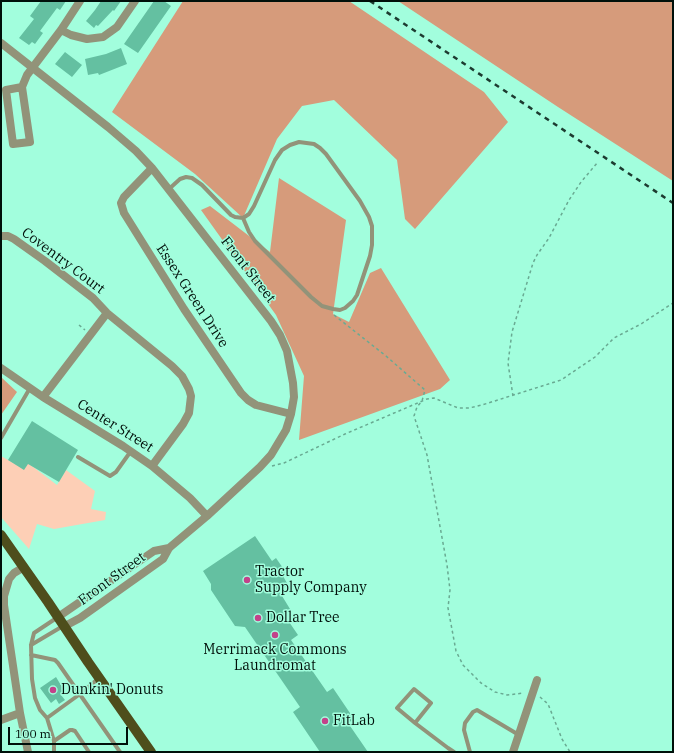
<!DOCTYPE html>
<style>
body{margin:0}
#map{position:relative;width:674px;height:753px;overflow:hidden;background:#a2fedd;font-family:"IBM Plex Serif",serif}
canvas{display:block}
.frame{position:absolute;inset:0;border:2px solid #00100a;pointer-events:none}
.scale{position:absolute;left:8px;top:727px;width:120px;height:18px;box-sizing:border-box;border:2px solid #00100a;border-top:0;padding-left:5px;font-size:12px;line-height:14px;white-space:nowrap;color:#00100a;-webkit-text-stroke:3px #a2fedd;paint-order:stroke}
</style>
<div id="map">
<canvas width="674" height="753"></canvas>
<div class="frame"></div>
<div class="scale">100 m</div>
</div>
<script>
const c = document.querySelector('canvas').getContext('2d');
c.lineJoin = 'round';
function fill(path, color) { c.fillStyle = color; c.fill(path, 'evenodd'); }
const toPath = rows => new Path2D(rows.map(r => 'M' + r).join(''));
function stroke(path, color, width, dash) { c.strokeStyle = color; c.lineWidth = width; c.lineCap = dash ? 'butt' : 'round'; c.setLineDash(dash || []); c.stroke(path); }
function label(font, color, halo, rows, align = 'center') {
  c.font = font + ' "IBM Plex Serif",serif'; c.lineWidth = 3; c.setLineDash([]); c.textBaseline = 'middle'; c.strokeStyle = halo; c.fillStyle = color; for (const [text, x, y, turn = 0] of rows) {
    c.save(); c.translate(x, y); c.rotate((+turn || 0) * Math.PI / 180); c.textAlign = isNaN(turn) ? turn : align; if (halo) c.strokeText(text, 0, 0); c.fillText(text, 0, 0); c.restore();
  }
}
fill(toPath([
 [1,456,24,469,28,463,57,485,66,470,95,491,91,509,106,512,105,520,54,529,37,524,29,549,1,517]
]), '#fdcfb6');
fill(toPath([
 [183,1,349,1,484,92,508,122,415,229,405,219,397,160,334,100,302,106,277,139,243,218,195,174,112,112],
 [398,1,671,1,673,4,673,181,558,107],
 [279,178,346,220,333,314,349,322,370,273,381,268,450,380,440,389,299,440,304,376,276,315,201,210,210,206,270,252],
 [1,377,17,392,1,415]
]), '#d69b7b');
fill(toPath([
 [41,1,66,1,60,10,57,8,40,31,43,33,35,44,32,42,29,45,19,38,34,19,30,16],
 [101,1,121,1,114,11,113,10,98,26,96,25,94,28,86,21,95,10],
 [154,1,164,1,171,6,138,53,124,44],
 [121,48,127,64,99,75,98,73,88,75,85,59,106,54],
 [65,52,82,65,72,77,55,64],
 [32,421,78,450,59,482,28,464,24,470,8,460],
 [255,536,272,561,276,558,287,574,283,576,288,585,279,591,290,609,283,613,298,635,291,640,327,692,333,688,354,719,348,723,368,752,320,752,293,712,300,707,245,627,235,626,211,590,211,584,203,571],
 [56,677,65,692,61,695,65,700,59,704,56,699,51,703,40,688]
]), '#64c0a1');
stroke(toPath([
 [334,315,386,356,425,390,422,401,417,407,414,416,427,455,447,565,450,590,448,608,456,651,463,665,481,683,495,692,507,695,524,693],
 [79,325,85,330],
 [513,396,508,363,512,332,533,263,537,255,549,238,569,200,581,182,598,162],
 [272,466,284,463,345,434,427,399,434,398,458,408,469,408,482,405,561,380,595,357,614,338,641,324,673,303],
 [540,697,548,704,562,739,570,752]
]), '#69aa92', 1.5, [3, 3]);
stroke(toPath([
 [169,189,180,179,186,177,192,178,202,185,231,215,235,217,243,218,249,214,254,206,275,160,282,150,290,145,299,142,314,144,320,148,326,154,360,201,369,217,372,226,372,245,370,256,357,295,353,301,345,308,340,310,333,309,322,306,311,297,255,241,249,232,243,218],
 [1,438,30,388],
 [78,457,110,476,116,472,131,451],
 [31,645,63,626],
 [31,655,55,660,58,663,120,752],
 [47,718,40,710,35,698,32,679,31,645,34,633,58,617],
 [415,723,431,703,414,689,397,708,415,723,448,748,454,752],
 [54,741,70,730,72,730,75,731,89,752],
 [54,752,54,741,47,718,80,694,99,678],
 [470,752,464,730,465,723,473,712,477,710,519,735]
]), '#929379', 4);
stroke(toPath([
 [61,30,71,35,87,39,103,37,117,27,135,1],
 [1,43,108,127,136,151,152,168,271,321,280,335,287,351,293,383,294,397,291,414,286,430,271,455,260,467,207,516,169,548,163,559,80,618,65,626],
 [22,87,30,142,13,144,6,90,22,87,27,75,61,30,80,1],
 [152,168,124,197,121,203,124,213,184,309,241,393,248,400,256,405,291,414],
 [1,236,8,236,14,239,45,261,93,298,107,313,172,366,182,376,189,389,191,396,189,413,183,424,152,466],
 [1,368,43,397,123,446,152,466,190,498,207,516],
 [43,397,107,313],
 [24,567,14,573,9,579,4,596,4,605,20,713,28,752],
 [58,617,154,551,169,548],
 [1,720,20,713],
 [513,752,537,680]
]), '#929379', 8);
stroke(toPath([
 [1,535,48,602,88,662,151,752]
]), '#4e4e1c', 10);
stroke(toPath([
 [370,1,673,203]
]), '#1d3b30', 2.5, [5, 5]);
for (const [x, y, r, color] of [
 [247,580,4,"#c3428a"],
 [258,618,4,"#c3428a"],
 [275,635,4,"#c3428a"],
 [53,690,4,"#c3428a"],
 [325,721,4,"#c3428a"]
]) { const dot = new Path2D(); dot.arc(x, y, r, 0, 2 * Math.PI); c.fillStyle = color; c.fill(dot); stroke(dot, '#a2fedd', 1.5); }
label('14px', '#00100a', '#a2fedd', [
 ["Coventry Court",63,261,37],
 ["Front Street",248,270,52],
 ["Essex Green Drive",192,296,57],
 ["Center Street",115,426,32],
 ["Front Street",112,579,-36]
]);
label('14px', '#00100a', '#a2fedd', [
 ["Tractor",255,572],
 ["Supply Company",255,588],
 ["Dollar Tree",266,618],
 ["Merrimack Commons",275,650,"center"],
 ["Laundromat",275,666,"center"],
 ["Dunkin' Donuts",61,690],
 ["FitLab",333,721]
], 'left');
</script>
